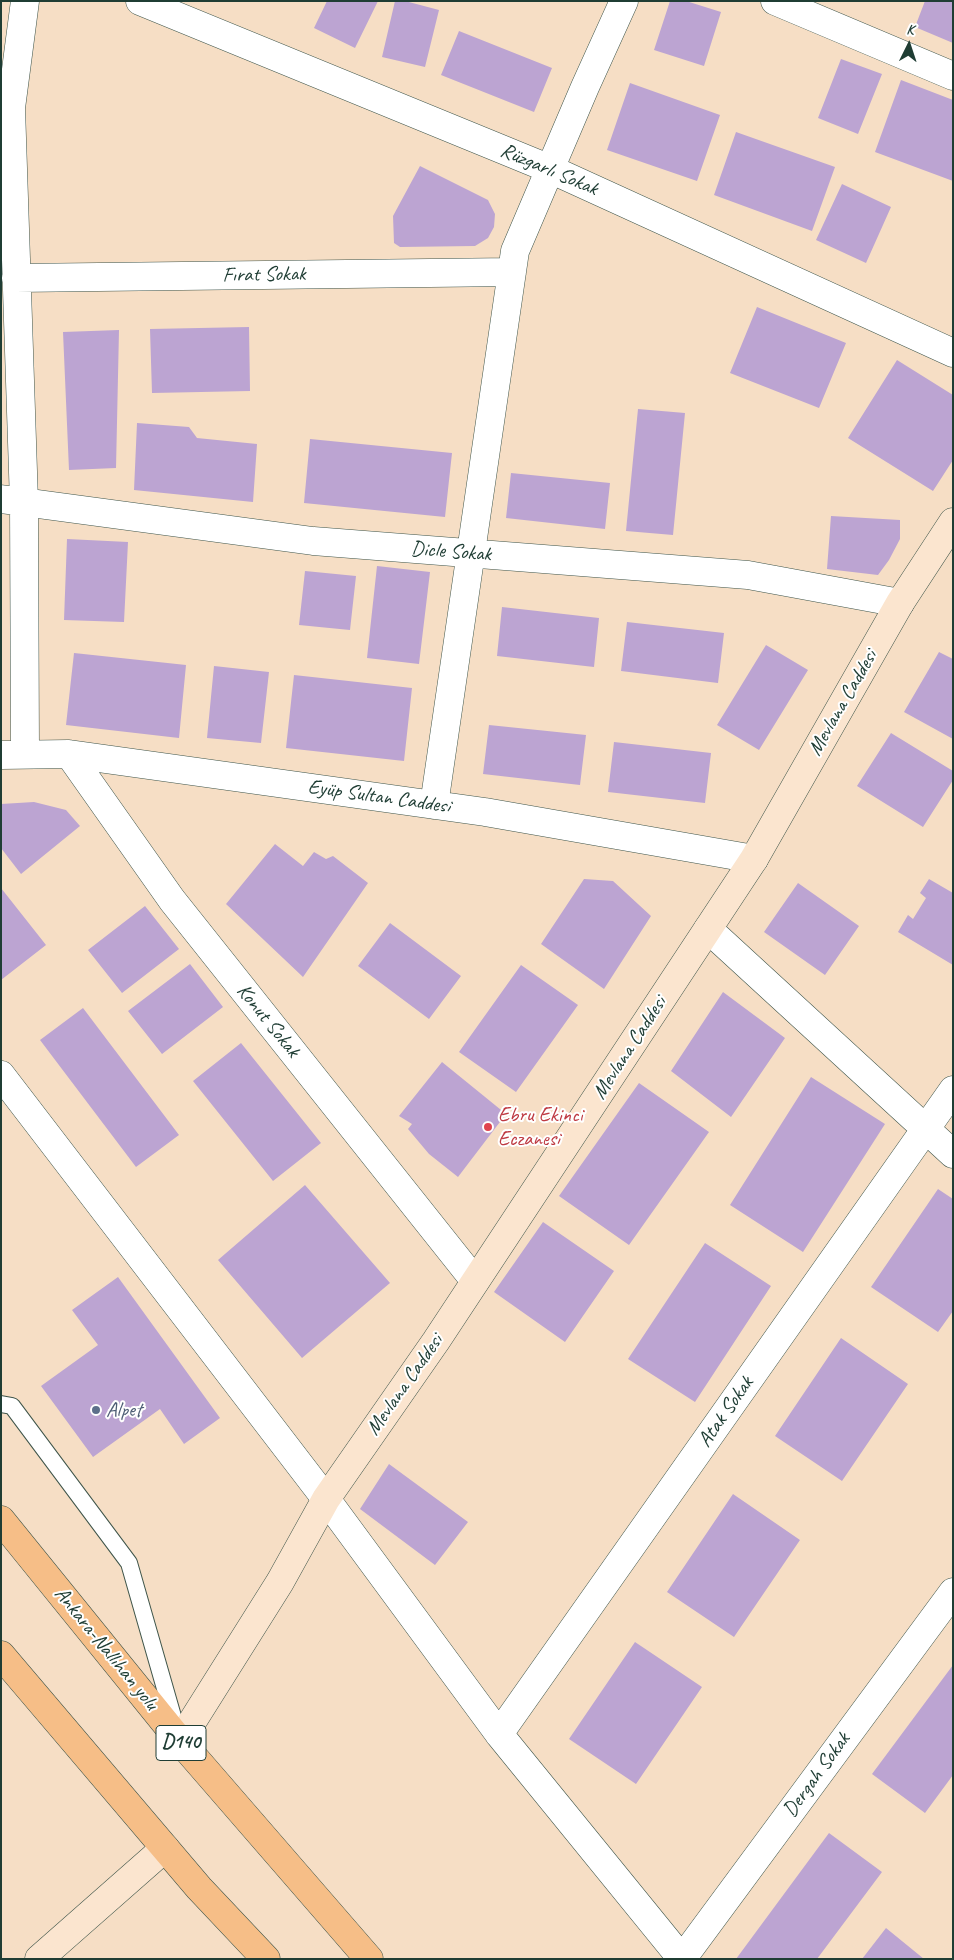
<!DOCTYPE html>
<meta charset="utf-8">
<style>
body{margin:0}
#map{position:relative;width:954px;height:1960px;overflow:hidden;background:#f6dec5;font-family:Caveat,sans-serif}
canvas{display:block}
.frame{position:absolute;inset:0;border:2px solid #1f3d34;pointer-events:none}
.north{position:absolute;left:884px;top:20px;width:50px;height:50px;-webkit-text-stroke:4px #fff;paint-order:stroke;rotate:4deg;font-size:14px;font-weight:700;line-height:20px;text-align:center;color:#1f3d34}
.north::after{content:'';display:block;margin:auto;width:18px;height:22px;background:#1f3d34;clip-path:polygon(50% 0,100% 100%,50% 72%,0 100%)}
</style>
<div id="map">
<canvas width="954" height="1960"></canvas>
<div class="frame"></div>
<div class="north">K</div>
</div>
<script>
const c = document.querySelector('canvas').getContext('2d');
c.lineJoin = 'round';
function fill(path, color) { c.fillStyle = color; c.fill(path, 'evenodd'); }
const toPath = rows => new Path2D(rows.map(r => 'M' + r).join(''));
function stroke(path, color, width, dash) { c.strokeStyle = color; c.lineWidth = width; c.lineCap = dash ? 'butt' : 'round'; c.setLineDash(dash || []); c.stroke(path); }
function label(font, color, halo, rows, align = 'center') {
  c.font = font + ' Caveat,sans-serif'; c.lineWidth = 4; c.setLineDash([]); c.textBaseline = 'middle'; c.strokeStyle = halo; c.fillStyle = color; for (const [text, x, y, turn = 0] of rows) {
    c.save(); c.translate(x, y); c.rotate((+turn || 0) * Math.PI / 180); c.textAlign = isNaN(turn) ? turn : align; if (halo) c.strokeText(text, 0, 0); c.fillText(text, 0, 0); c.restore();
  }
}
fill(toPath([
 [327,1,378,1,355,48,314,28],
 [395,1,405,1,439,10,425,67,382,57],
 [670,1,686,1,721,12,704,66,654,50],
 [925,1,953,1,953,43,915,27],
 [459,31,552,68,534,112,441,75],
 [841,59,882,74,858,134,818,118],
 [901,80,953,100,953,181,875,152],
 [630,83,720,115,697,181,607,150],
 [736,132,835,167,812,231,714,195],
 [420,166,488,200,495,214,494,227,488,238,475,246,400,247,394,243,393,216],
 [842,184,891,207,866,263,816,240],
 [757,307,846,343,819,408,730,373],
 [249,327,250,391,152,393,150,329],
 [119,330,116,468,69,470,63,332],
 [897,360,953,395,953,460,933,491,848,438],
 [638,409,685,413,673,535,626,531],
 [137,423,189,427,197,438,257,444,253,502,134,490],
 [310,439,452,453,445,517,304,503],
 [511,473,610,483,605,529,506,518],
 [831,516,900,520,900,539,889,560,878,575,827,569],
 [67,539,128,542,124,622,64,620],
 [377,566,430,572,419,664,367,658],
 [305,571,356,576,350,630,299,625],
 [502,607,599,618,594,667,497,656],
 [627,622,724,633,718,683,621,671],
 [766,645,808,670,759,750,717,725],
 [939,652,953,659,953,739,904,712],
 [74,653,186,665,179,738,66,725],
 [214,666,269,672,261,743,207,738],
 [294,675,412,688,404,761,286,748],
 [489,725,586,735,580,785,483,774],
 [891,733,953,771,953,780,923,827,857,786],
 [614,742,711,753,705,803,608,792],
 [34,802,66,810,80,826,21,874,1,848,1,804],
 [275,844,303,866,314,852,326,859,333,856,368,883,303,977,226,904],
 [584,879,613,881,651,916,604,989,541,944],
 [929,879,953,893,953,965,898,932,908,915,913,919,926,898,920,893],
 [798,883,859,926,825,975,764,932],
 [1,888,46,945,1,980],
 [145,906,179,949,122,993,88,950],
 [390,923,461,976,429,1019,358,966],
 [190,964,223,1007,162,1054,128,1011],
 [521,965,578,1005,516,1092,459,1052],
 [723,992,785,1038,731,1117,671,1071],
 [83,1008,179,1135,136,1167,40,1040],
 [241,1043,321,1143,273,1181,193,1081],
 [442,1062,506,1114,458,1177,429,1154,408,1129,412,1124,399,1116],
 [811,1077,885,1124,803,1252,730,1205],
 [639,1083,709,1132,629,1245,559,1196],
 [305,1185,390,1283,302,1358,218,1260],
 [938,1189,953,1199,953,1311,938,1332,871,1287],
 [543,1222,614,1271,565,1342,494,1292],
 [705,1243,771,1286,695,1402,628,1359],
 [118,1277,220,1418,184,1444,160,1409,93,1457,41,1386,98,1345,72,1310],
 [841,1338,908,1384,842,1481,775,1436],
 [389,1464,468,1522,435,1565,360,1509],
 [733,1494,800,1540,734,1637,667,1592],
 [635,1642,702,1687,636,1784,569,1739],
 [953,1665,953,1775,925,1813,872,1774],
 [829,1833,882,1872,817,1959,736,1959],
 [886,1928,924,1959,862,1959]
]), '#bca4d2');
const lane = toPath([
 [1,1404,12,1406,129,1563,176,1727]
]);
const street = toPath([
 [140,1,550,169,953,353],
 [775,1,953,76],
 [16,278,512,272],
 [1,499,313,541,748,575,900,603],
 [25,754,24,502,11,108,25,1],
 [69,754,172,900,475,1281],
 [1,755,69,754,485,812,754,859],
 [434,805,515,251,585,87,624,1],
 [708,929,953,1154],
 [1,1075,326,1499,499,1734,682,1959],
 [499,1734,953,1090],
 [682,1959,953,1592]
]);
const secondary = toPath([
 [180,1741,280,1582,326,1499,436,1341,754,859,900,603,953,522],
 [39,1959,165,1848]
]);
const highway = toPath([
 [1,1520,180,1741,369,1959],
 [1,1655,199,1888,266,1959]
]);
stroke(lane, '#3f554a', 18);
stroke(street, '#3f554a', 29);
stroke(secondary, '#3f554a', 29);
stroke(highway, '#3f554a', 29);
stroke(lane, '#fff', 16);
stroke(street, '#fff', 28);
stroke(secondary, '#fbe5cf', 28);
stroke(highway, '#f6be87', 28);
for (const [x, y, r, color] of [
 [488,1127,5,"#e0444e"],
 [96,1410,5,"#5c6f8a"]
]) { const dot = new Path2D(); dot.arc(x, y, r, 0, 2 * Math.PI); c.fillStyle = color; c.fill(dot); stroke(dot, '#fff', 2); }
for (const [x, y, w] of [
 [181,1743,50]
]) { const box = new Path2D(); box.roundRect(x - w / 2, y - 17.5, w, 35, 4); c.fillStyle = '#fff'; c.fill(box); stroke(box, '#1f3d34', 1); }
label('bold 20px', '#1f3d34', null, [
 ["D140",181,1743]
]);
label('21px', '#1f3d34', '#fff', [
 ["Rüzgarlı Sokak",549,170,23],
 ["Fırat Sokak",264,275,-1],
 ["Dicle Sokak",451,552,4],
 ["Mevlana Caddesi",843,703,-60],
 ["Eyüp Sultan Caddesi",379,797,8],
 ["Konut Sokak",268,1021,51],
 ["Mevlana Caddesi",630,1048,-57],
 ["Mevlana Caddesi",405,1385,-55],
 ["Atak Sokak",726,1412,-55],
 ["Ankara-Nallıhan yolu",106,1649,51],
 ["Dergah Sokak",817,1775,-54]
]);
label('21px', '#be3a42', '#fff', [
 ["Ebru Ekinci",498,1115],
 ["Eczanesi",498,1139]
], 'left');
label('21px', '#4e5e75', '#fff', [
 ["Alpet",106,1410]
], 'left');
</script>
